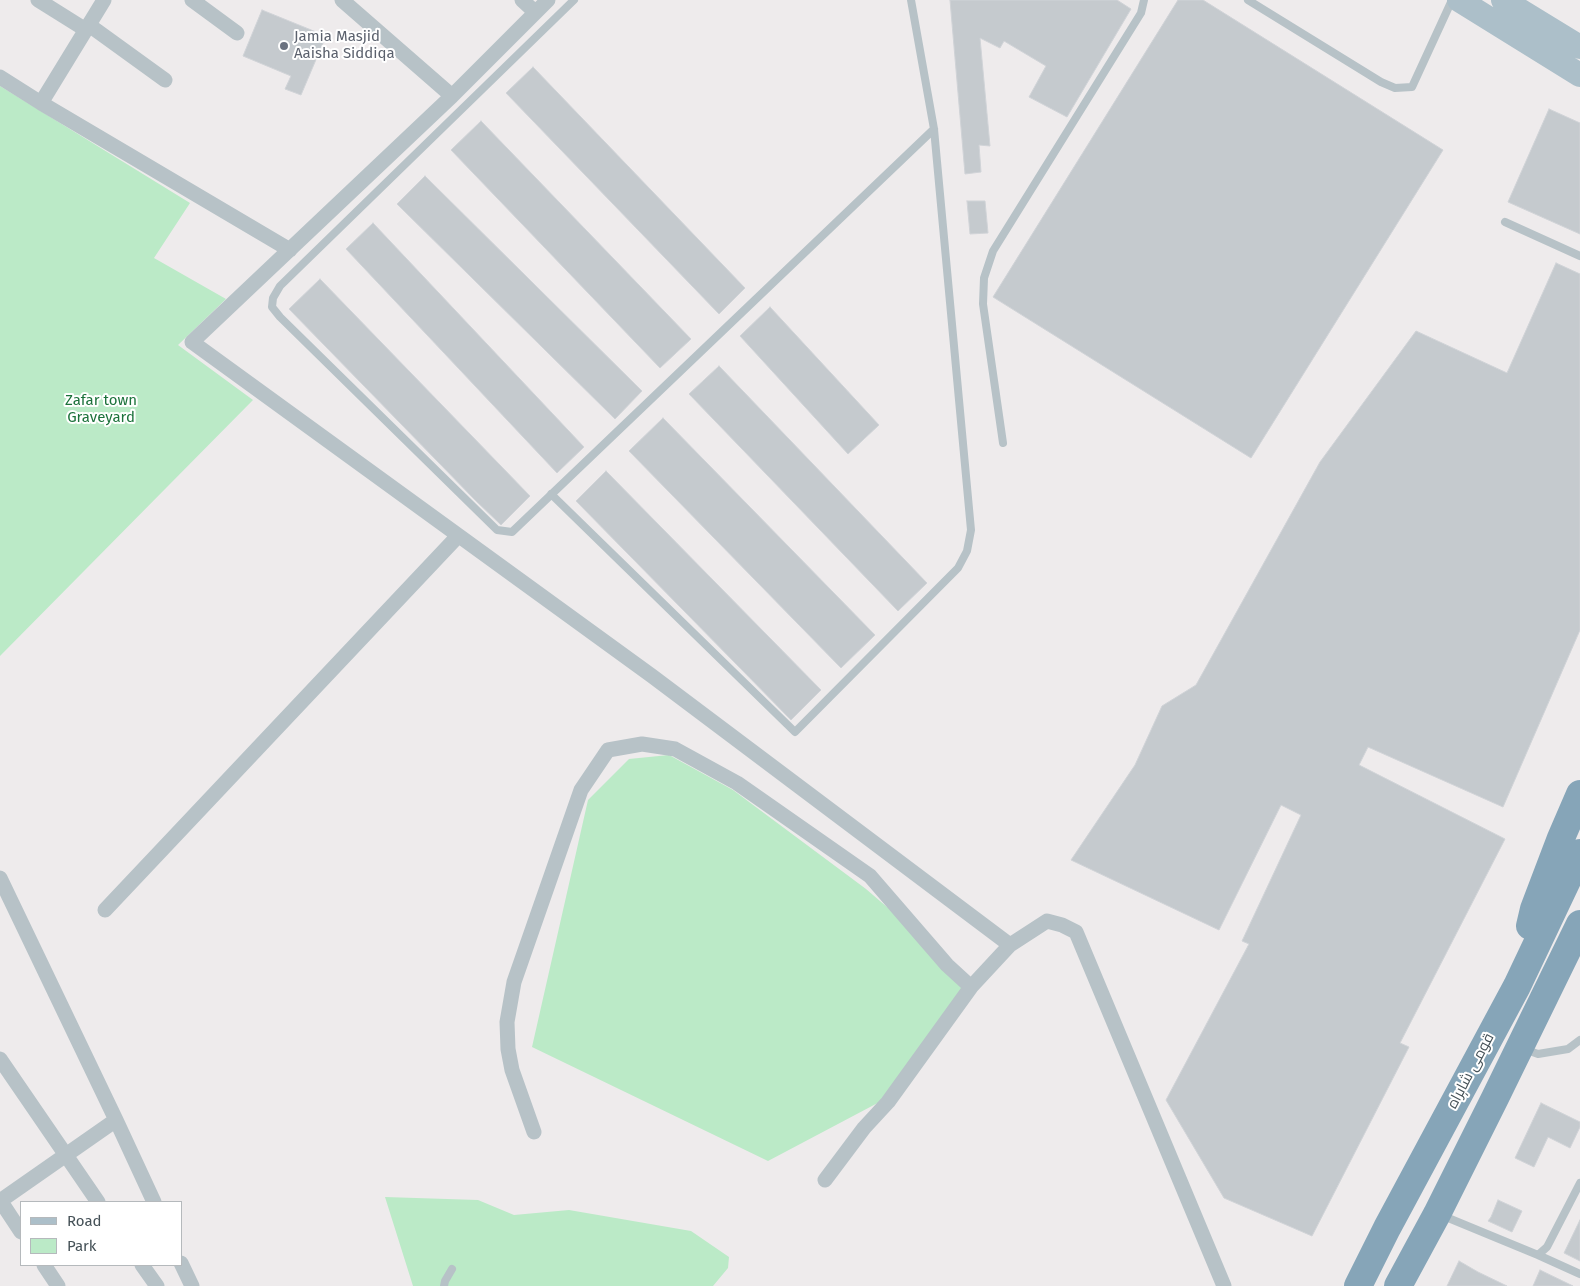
<!DOCTYPE html>
<meta charset="utf-8">
<style>
body{margin:0}
#map{position:relative;width:1580px;height:1286px;overflow:hidden;background:#eeebec;font-family:"Fira Sans",sans-serif}
canvas{display:block}
.legend{position:absolute;left:20px;top:1201px;width:162px;height:65px;box-sizing:border-box;background:#fff;border:1px solid #b5b9bc;margin:0;padding:6px 9px;list-style:none;font-size:15px;color:#455157}
.legend li{display:flex;align-items:center;gap:10px;height:25px}
.legend b{width:25px;border:1px solid #b5b9bc}
</style>
<div id="map">
<canvas width="1580" height="1286"></canvas>
<ul class="legend">
<li><b style="height:6px;background:#acbfc9"></b>Road</li>
<li><b style="height:14px;background:#bbeac7"></b>Park</li>
</ul>
</div>
<script>
const c = document.querySelector('canvas').getContext('2d');
c.lineJoin = 'round';
function fill(path, color) { c.fillStyle = color; c.fill(path, 'evenodd'); }
const toPath = rows => new Path2D(rows.map(r => 'M' + r).join(''));
function stroke(path, color, width, dash) { c.strokeStyle = color; c.lineWidth = width; c.lineCap = dash ? 'butt' : 'round'; c.setLineDash(dash || []); c.stroke(path); }
function label(font, color, halo, rows, align = 'center') {
  c.font = font + ' "Fira Sans",Cairo,sans-serif'; c.lineWidth = 4; c.setLineDash([]); c.textBaseline = 'middle'; c.strokeStyle = halo; c.fillStyle = color; for (const [text, x, y, turn = 0] of rows) {
    c.save(); c.translate(x, y); c.rotate((+turn || 0) * Math.PI / 180); c.textAlign = isNaN(turn) ? turn : align; if (halo) c.strokeText(text, 0, 0); c.fillText(text, 0, 0); c.restore();
  }
}
fill(toPath([
 [0,86,190,203,154,258,226,299,178,345,253,400,0,656],
 [669,755,733,790,866,889,973,981,889,1097,768,1161,532,1047,588,800,629,759],
 [385,1197,478,1200,514,1215,569,1210,691,1231,729,1257,728,1268,713,1286,413,1286]
]), '#bbeac7');
const building = toPath([
 [950,0,1117,0,1131,9,1067,117,1029,97,1046,66,1004,41,1000,48,980,38,990,146,979,145,981,172,965,174,950,0],
 [1178,0,1203,0,1443,150,1251,458,993,297,1178,0],
 [262,10,326,36,301,95,285,89,291,76,243,56,262,10],
 [533,67,745,288,719,314,506,93,533,67],
 [1549,109,1580,123,1580,234,1508,202,1549,109],
 [481,121,691,339,660,368,451,150,481,121],
 [425,176,642,391,615,419,397,204,425,176],
 [967,201,985,201,988,233,970,234,967,201],
 [373,223,584,447,557,473,346,249,373,223],
 [1556,263,1580,274,1580,630,1503,807,1368,747,1359,765,1505,839,1400,1043,1409,1047,1312,1236,1224,1198,1166,1100,1249,944,1242,941,1301,815,1281,805,1219,930,1071,860,1135,765,1162,706,1196,685,1320,462,1416,331,1507,373,1556,263],
 [320,279,530,496,501,525,475,500,289,309,320,279],
 [770,307,879,425,848,454,740,336,770,307],
 [719,366,927,583,898,611,689,394,719,366],
 [663,418,875,635,841,668,629,451,663,418],
 [606,471,821,690,791,720,576,501,606,471],
 [1541,1103,1580,1122,1580,1127,1570,1148,1548,1137,1534,1167,1515,1158,1541,1103],
 [1498,1200,1522,1211,1512,1232,1488,1221,1491,1217,1498,1200],
 [1580,1220,1580,1261,1564,1253,1580,1220],
 [1459,1261,1478,1272,1507,1286,1447,1286,1459,1261],
 [1540,1270,1573,1286,1533,1286,1540,1270]
]);
fill(building, '#c5cace');
stroke(building, '#d0d3d7', 1);
stroke(toPath([
 [574,0,280,286,273,298,272,307,280,317,497,530,512,532,934,129],
 [1248,0,1381,82,1395,88,1412,87,1452,0],
 [1505,222,1580,256],
 [1003,443,983,304,984,278,993,251,1141,13,1144,0],
 [551,494,795,732,958,568,967,551,971,530,934,129,911,0],
 [1524,1049,1538,1054,1568,1049,1580,1040],
 [1441,1215,1538,1255,1547,1247,1580,1183],
 [1538,1255,1580,1274],
 [444,1286,445,1281,452,1269]
]), '#b7c2c7', 8);
stroke(toPath([
 [38,0,86,30],
 [192,0,237,33],
 [342,0,452,96],
 [522,0,535,12],
 [548,0,452,96,192,342,652,676,1010,945],
 [89,25,165,80],
 [0,77,41,103,104,0],
 [41,103,290,250],
 [0,878,116,1120,154,1202],
 [105,910,458,536],
 [0,1059,98,1202],
 [534,1132,512,1070,508,1049,507,1022,514,982,581,790,608,750,642,744,675,749,737,783,870,876,947,965,971,987],
 [825,1180,864,1128,888,1102,971,987,1010,945,1047,921,1062,925,1076,932,1224,1286],
 [0,1200,21,1232],
 [0,1201,116,1120],
 [181,1263,192,1286],
 [44,1265,58,1286],
 [142,1265,157,1286]
]), '#b7c2c7', 15);
stroke(toPath([
 [1459,0,1580,75],
 [1503,0,1580,47]
]), '#acbfc9', 24);
stroke(toPath([
 [1530,926,1534,909,1561,838,1580,794],
 [1358,1286,1387,1228,1517,986,1580,853],
 [1398,1286,1437,1214,1495,1098,1580,924]
]), '#86a5b8', 28);
for (const [x, y, r, color] of [
 [284,46,5,"#6b7280"]
]) { const dot = new Path2D(); dot.arc(x, y, r, 0, 2 * Math.PI); c.fillStyle = color; c.fill(dot); stroke(dot, '#fff', 2); }
label('15px', '#5b616d', '#fff', [
 ["Jamia Masjid",294,37],
 ["Aaisha Siddiqa",294,54]
], 'left');
label('15px', '#1c723b', '#fff', [
 ["Zafar town",101,401],
 ["Graveyard",101,418]
]);
label('15px', '#455157', '#fff', [
 ["قومی شاہراہ",1471,1071,-62]
]);
</script>
